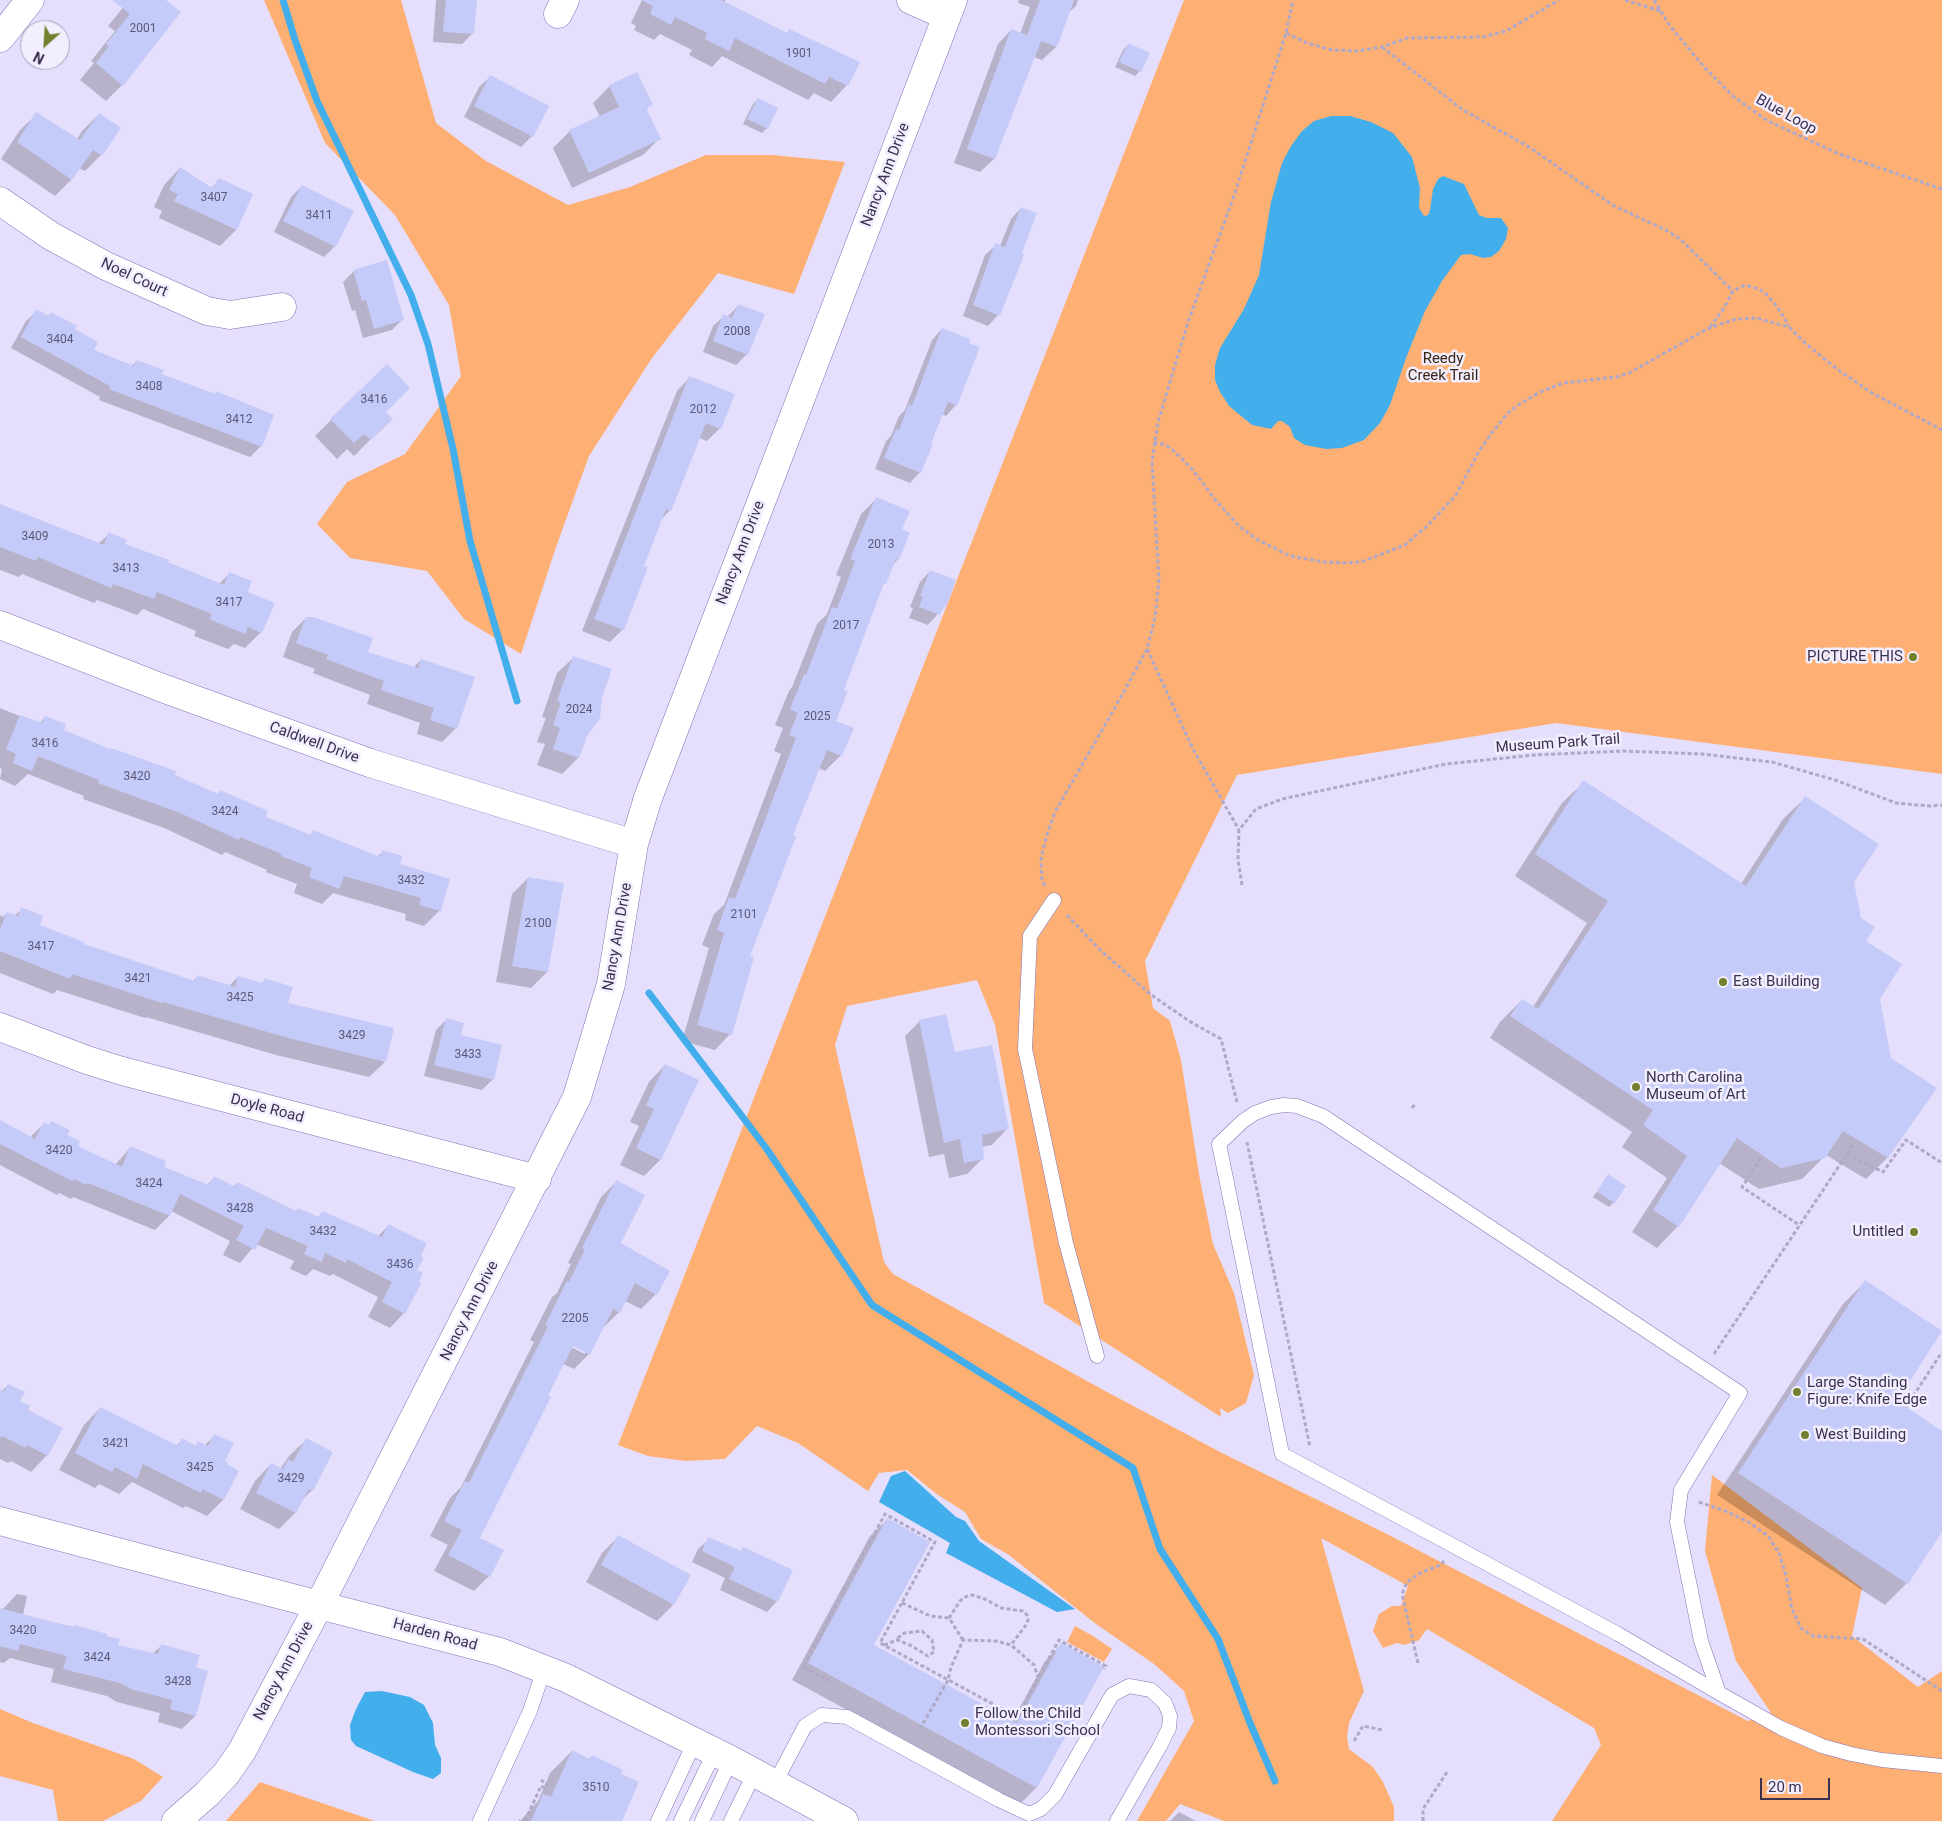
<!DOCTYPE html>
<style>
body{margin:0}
#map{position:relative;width:1942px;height:1821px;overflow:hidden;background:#e6defd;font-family:Roboto,sans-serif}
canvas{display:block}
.north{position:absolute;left:20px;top:20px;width:50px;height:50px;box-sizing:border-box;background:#f2eefe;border:1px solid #a8a2b8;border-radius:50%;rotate:206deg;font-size:14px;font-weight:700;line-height:20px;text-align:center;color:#3a314f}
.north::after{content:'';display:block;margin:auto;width:18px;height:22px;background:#727f2d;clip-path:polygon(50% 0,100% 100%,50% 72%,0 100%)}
.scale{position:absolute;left:1760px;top:1778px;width:70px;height:22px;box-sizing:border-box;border:2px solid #3a314f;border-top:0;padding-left:6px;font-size:15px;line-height:18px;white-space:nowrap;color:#3a314f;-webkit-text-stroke:4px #f2eefe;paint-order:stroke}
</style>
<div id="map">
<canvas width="1942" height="1821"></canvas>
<div class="north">N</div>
<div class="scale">20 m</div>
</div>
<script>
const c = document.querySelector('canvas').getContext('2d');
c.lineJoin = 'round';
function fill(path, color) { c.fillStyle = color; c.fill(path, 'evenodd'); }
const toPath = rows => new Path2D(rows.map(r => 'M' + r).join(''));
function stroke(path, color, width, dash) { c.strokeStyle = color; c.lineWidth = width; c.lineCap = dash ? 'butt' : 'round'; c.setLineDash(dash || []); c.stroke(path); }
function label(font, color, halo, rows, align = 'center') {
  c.font = font + ' Roboto,sans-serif'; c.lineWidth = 5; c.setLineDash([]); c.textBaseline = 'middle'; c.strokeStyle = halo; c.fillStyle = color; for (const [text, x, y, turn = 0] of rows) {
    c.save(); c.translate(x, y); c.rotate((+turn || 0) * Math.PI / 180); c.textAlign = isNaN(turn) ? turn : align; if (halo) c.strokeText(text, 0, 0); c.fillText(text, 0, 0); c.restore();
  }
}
fill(toPath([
 [264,0,401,0,436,123,486,161,568,205,630,187,706,155,772,155,845,162,794,294,718,273,652,358,589,456,555,550,521,654,464,619,427,571,350,558,317,524,347,482,405,454,461,376,449,305,395,215,325,143],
 [1184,0,1942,0,1942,774,1556,723,1237,775,1145,961,1153,1008,1170,1021,1181,1060,1200,1180,1213,1244,1234,1293,1254,1375,1246,1403,1228,1413,1220,1408,1221,1417,1044,1303,995,1025,977,980,847,1006,835,1045,884,1262,893,1274,1107,1392,1222,1453,1383,1532,1748,1721,1771,1713,1736,1661,1705,1551,1712,1475,1862,1588,1852,1636,1918,1687,1942,1671,1942,1821,1552,1821,1601,1745,1594,1728,1427,1629,1419,1640,1405,1645,1397,1643,1383,1648,1373,1631,1379,1614,1392,1606,1401,1606,1408,1586,1321,1538,1364,1691,1349,1723,1347,1737,1349,1749,1373,1767,1383,1782,1394,1807,1394,1821,1224,1821,1180,1804,1166,1821,1137,1821,1194,1721,1184,1691,1154,1664,1096,1624,1009,1555,981,1539,965,1512,938,1495,907,1470,879,1473,868,1491,798,1443,757,1426,725,1459,685,1461,648,1456,618,1445],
 [1075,1626,1093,1636,1112,1649,1104,1662,1067,1642],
 [0,1709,33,1723,134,1759,163,1777,141,1801,103,1821,58,1821,53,1790,0,1776],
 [260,1782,375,1821,226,1821]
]), '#feb074');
fill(toPath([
 [1331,116,1350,116,1371,122,1393,133,1412,157,1420,188,1419,208,1424,216,1428,215,1430,210,1433,189,1438,179,1443,176,1464,184,1479,215,1487,218,1501,218,1508,228,1506,239,1499,251,1491,257,1483,258,1470,254,1461,255,1442,281,1425,311,1406,358,1390,405,1380,423,1364,440,1342,448,1326,449,1305,445,1294,438,1290,427,1282,421,1278,421,1271,429,1252,425,1229,406,1220,392,1215,380,1215,365,1220,348,1244,309,1259,275,1271,202,1282,163,1291,146,1302,131,1314,121],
 [905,1471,956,1517,965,1521,979,1541,1075,1609,1057,1612,946,1553,950,1543,879,1502,891,1476],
 [382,1691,410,1697,424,1705,433,1723,435,1745,441,1758,441,1773,433,1779,413,1772,356,1746,351,1740,350,1725,356,1709,365,1692]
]), '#42aeeb');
fill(toPath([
 [129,0,164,0,122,85,106,101,80,80,94,63,91,61,115,31,108,26],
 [436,0,475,0,472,34,462,44,433,42],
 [642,0,725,0,725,3,847,85,831,102,814,93,808,100,722,56,712,67,689,55,692,50,660,34,654,40,634,30,636,26,631,23],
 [1019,0,1078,0,1076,6,1067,14,1056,47,1042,60,1033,57,994,159,980,172,954,163,998,44,1011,30,1020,34,1030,7,1018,3],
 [1128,45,1140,71,1135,76,1115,67,1123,50],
 [637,74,651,104,646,110,659,139,643,155,572,188,553,148,569,132,600,117,593,103,610,86],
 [490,77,532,136,521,147,464,117,479,87],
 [758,99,767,128,762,133,743,124,753,104],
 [37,114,77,139,82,131,99,114,101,155,85,171,79,168,72,179,55,196,1,159,20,130],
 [180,168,211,188,219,180,252,195,236,230,220,246,159,218,162,211,154,207,164,185],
 [302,186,352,211,335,246,324,257,274,232,291,197],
 [1021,208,998,315,988,326,963,316,985,255,996,245,1000,246,1011,219],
 [354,271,403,319,392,330,363,338,355,310,352,311,343,282],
 [738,306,747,354,736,365,703,352,713,326,724,316,727,317],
 [37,311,48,317,51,313,73,330,92,351,131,366,137,361,161,375,214,395,216,393,261,446,250,457,99,400,100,397,11,348,26,321],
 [942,329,956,405,946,416,942,414,920,472,910,483,875,469,886,441,891,436,899,416,905,410,932,340],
 [689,378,720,428,707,441,699,438,670,510,660,521,642,567,623,629,610,642,582,631,677,391],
 [384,412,375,435,354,456,347,449,337,459,315,436,331,420],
 [877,498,900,530,898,559,893,565,885,583,881,587,842,690,834,721,841,755,825,771,818,768,791,836,748,957,730,1034,715,1050,682,1041,709,948,702,945,714,914,724,905,781,754,774,751,783,728,775,725,789,691,792,687,817,624,827,614,841,577,836,575,861,514],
 [0,505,98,544,109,534,124,544,219,584,230,573,246,592,261,632,245,648,234,644,228,649,194,636,196,631,143,609,137,615,97,600,94,603,22,574,19,577,0,570],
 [930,571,945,606,928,625,909,618,913,608,910,607,920,582],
 [306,618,367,652,413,668,421,660,456,728,442,742,417,734,420,723,367,704,370,695,313,673,315,669,283,657,292,632],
 [574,657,586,735,578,758,562,774,537,765,545,744,537,742,546,718,542,717,557,673],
 [0,708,39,724,45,717,62,731,217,795,220,792,264,818,309,836,313,832,377,857,383,851,399,865,440,910,424,926,405,920,406,914,333,893,322,904,294,893,297,884,266,872,267,870,225,852,222,855,164,828,83,799,84,796,28,774,15,786,0,779,2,769,0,768],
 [1584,782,1741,884,1783,819,1805,798,1853,882,1864,941,1878,999,1888,1157,1866,1179,1826,1155,1802,1179,1759,1189,1719,1163,1678,1226,1657,1248,1632,1232,1667,1178,1622,1147,1632,1132,1490,1038,1500,1022,1522,1000,1533,1007,1587,923,1515,876,1562,803],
 [528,878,547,972,531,988,496,982,512,894],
 [22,909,38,925,82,945,193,981,197,977,229,986,238,977,261,984,265,980,287,1004,385,1062,369,1077,276,1055,146,1017,145,1018,57,990,53,994,0,973,0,915,3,917,7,913,14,916],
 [446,1020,493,1079,482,1090,424,1076,436,1030],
 [920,1021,954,1054,1007,1129,992,1145,981,1147,982,1159,967,1174,949,1178,944,1154,929,1157,905,1036],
 [665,1065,697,1080,660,1160,644,1176,620,1165,639,1126,630,1122,649,1082],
 [0,1122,30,1137,44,1124,48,1126,51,1122,76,1147,115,1165,130,1148,162,1168,206,1186,214,1178,233,1187,237,1183,295,1212,317,1218,323,1212,378,1236,389,1225,415,1271,404,1313,390,1328,368,1317,378,1297,333,1274,330,1276,313,1269,306,1276,290,1269,294,1261,256,1244,240,1263,223,1255,230,1241,171,1211,169,1216,155,1230,73,1197,71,1199,59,1193,57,1195,0,1165],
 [1608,1176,1614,1202,1609,1207,1593,1197],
 [616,1182,619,1244,656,1294,641,1309,625,1301,619,1312,604,1327,603,1326,589,1354,574,1369,563,1364,479,1539,489,1576,474,1591,434,1571,448,1545,430,1536,450,1498,461,1487,534,1342,530,1340,552,1297,557,1293,571,1264,568,1263,601,1197],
 [568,1343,585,1351,585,1354,567,1345],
 [1865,1282,1895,1401,1942,1432,1942,1530,1907,1583,1885,1605,1717,1495,1843,1304],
 [8,1385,27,1411,47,1455,31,1472,11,1461,8,1463,0,1459,0,1393],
 [100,1408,176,1446,182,1440,195,1446,198,1443,204,1446,215,1435,225,1465,238,1471,223,1500,207,1516,186,1506,183,1508,132,1482,119,1494,99,1484,95,1488,59,1470,84,1425],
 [306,1440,312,1490,301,1501,295,1513,279,1529,240,1509,255,1481,271,1464,280,1469,289,1456],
 [887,1520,873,1646,1012,1722,1045,1661,1061,1645,1102,1667,1036,1788,1020,1804,792,1680,870,1536],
 [618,1537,673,1605,657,1621,586,1582,602,1553],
 [709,1539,740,1552,744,1548,777,1601,767,1612,720,1590,725,1578,692,1562,698,1549],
 [17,1594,27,1596,23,1615,106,1635,117,1646,152,1654,161,1646,195,1668,195,1716,182,1729,158,1722,160,1713,117,1702,107,1696,51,1682,54,1669,10,1658,4,1663,0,1662,0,1609,2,1610],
 [572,1751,589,1760,592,1757,620,1774,620,1821,520,1821,538,1801,550,1773],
 [1179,1812,1196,1821,1170,1821]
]), '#0003');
stroke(toPath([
 [283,0,295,40,317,101,411,295,428,344,453,449,470,541,517,701],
 [649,993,766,1148,872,1305,1133,1468,1160,1549,1218,1639,1250,1723,1275,1781]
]), '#42aeeb', 7);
fill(toPath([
 [112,0,166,0,181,12,123,86,96,63,109,46,106,44,130,14],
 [446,0,477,0,474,34,443,32],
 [641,0,721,0,787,33,789,29,860,62,848,86,829,77,825,84,735,38,729,51,705,39,707,33,675,17,671,25,650,14,653,6],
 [1040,0,1074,0,1057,47,1041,41,995,159,967,149,1011,29,1027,35],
 [1128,43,1150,53,1141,72,1119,62],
 [637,72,653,105,646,108,661,139,589,173,569,130,619,107,609,85],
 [490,75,549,106,533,137,474,106],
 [758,98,778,108,768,129,747,119],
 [36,112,80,140,99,113,121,128,102,156,93,150,72,180,17,142],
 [180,167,212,188,219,178,253,194,237,230,174,201,178,194,169,190],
 [302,185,354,211,336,247,283,221],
 [1021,207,1037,213,1022,253,1024,255,1000,316,973,305,995,243,1005,247],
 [387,260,404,320,374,329,366,300,362,301,353,270],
 [738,304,765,314,748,355,713,341,723,314,732,318],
 [36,309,49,316,51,312,77,326,75,329,98,342,94,350,134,366,136,360,164,370,162,374,215,394,216,391,274,415,262,447,109,389,110,386,21,337],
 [942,328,970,339,969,343,980,347,957,406,948,402,931,443,933,444,921,473,884,458,896,429,899,430,909,404,912,406],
 [387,364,410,388,386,412,393,419,371,440,364,434,354,443,330,419],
 [689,376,735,394,721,429,706,423,671,511,666,509,644,566,648,567,624,630,594,619],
 [876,497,910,511,902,529,910,533,899,560,896,559,886,584,884,583,844,690,848,691,836,721,854,728,842,756,827,750,793,835,796,837,750,956,754,957,732,1035,697,1025,724,933,717,930,729,897,735,899,796,738,789,735,798,713,790,709,804,674,806,675,832,607,837,609,855,561,850,559],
 [0,504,104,545,108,532,127,540,125,544,169,560,168,562,224,585,229,572,252,581,248,592,275,603,262,633,248,627,245,634,209,619,212,614,157,592,154,599,113,584,111,588,38,557,36,561,0,547],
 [930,570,956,580,946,607,944,606,940,615,919,607,923,597,920,596],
 [306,617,313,617,373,638,368,652,418,668,421,659,475,677,457,729,430,720,434,708,381,690,384,681,326,659,328,655,296,643],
 [573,656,612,669,602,697,600,718,587,736,579,758,553,749,560,728,553,725,561,702,557,701],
 [20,715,42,723,45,716,66,724,64,730,110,749,111,748,176,771,175,775,218,794,220,790,268,811,266,817,311,835,313,830,380,857,382,850,403,856,400,864,450,879,441,911,419,905,421,898,344,876,339,889,309,877,312,868,281,856,282,854,240,837,239,840,180,813,98,783,99,780,38,756,32,771,13,763,16,754,6,749],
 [1583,780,1746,886,1805,796,1879,844,1854,882,1861,918,1875,927,1866,941,1902,964,1880,999,1891,1058,1937,1088,1888,1158,1843,1131,1825,1158,1781,1168,1737,1138,1679,1227,1653,1210,1687,1156,1643,1125,1653,1110,1510,1016,1522,999,1538,1009,1608,901,1535,854],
 [528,877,564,883,548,972,512,966],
 [21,907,43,916,40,925,84,942,84,944,195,981,197,975,235,987,238,976,263,983,264,978,293,987,288,1003,394,1028,386,1062,292,1039,163,1002,162,1003,72,974,70,979,0,951,0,929,7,912,18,916],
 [946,1014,955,1052,992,1045,1009,1129,982,1135,984,1159,964,1163,960,1139,944,1143,919,1020],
 [446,1018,464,1023,461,1035,502,1045,494,1080,434,1065],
 [665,1064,699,1080,661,1160,636,1148,654,1109,646,1105],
 [0,1120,35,1139,44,1122,49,1125,51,1121,70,1130,67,1135,80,1141,78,1146,122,1167,130,1146,166,1161,164,1167,209,1185,214,1176,235,1187,237,1182,296,1211,298,1208,319,1217,322,1211,382,1237,388,1224,427,1243,421,1256,424,1258,417,1270,423,1273,419,1282,421,1284,405,1314,382,1302,392,1282,347,1259,346,1263,325,1253,322,1262,304,1254,308,1246,266,1228,255,1250,236,1240,244,1226,180,1194,170,1216,88,1183,86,1185,74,1179,72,1181,0,1144],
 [1608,1174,1626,1186,1615,1203,1597,1192],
 [616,1180,645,1195,621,1243,670,1271,657,1295,635,1283,620,1313,613,1309,590,1355,573,1346,548,1395,551,1397,480,1538,504,1550,490,1577,448,1555,462,1530,444,1521,465,1481,469,1483,548,1326,545,1325,567,1281,569,1282,585,1249,582,1248],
 [1865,1280,1942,1331,1897,1401,1942,1431,1942,1532,1908,1584,1738,1473],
 [8,1384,25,1392,20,1401,30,1406,28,1410,63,1428,48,1456,27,1445,26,1448,2,1436,0,1439,0,1389,4,1392],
 [100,1407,178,1446,182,1438,196,1446,198,1441,208,1446,214,1434,234,1443,225,1461,228,1462,227,1464,239,1471,224,1500,202,1489,201,1493,143,1464,137,1479,115,1467,112,1472,75,1453],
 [306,1438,333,1452,313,1491,309,1489,296,1513,256,1493,271,1463,283,1469,288,1459,293,1462],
 [887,1518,930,1542,874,1645,1017,1723,1061,1643,1104,1667,1037,1788,808,1663],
 [618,1535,691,1575,674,1605,601,1565],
 [708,1537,741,1551,743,1547,793,1570,778,1602,729,1579,735,1567,702,1551],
 [0,1608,75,1628,75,1625,107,1634,107,1636,120,1639,118,1645,158,1654,161,1644,200,1655,196,1667,208,1671,196,1716,170,1709,172,1700,131,1689,120,1683,63,1669,67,1656,20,1644,18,1651,0,1646],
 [572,1750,590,1759,592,1755,623,1770,621,1774,639,1782,622,1821,531,1821,543,1794,551,1797]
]), '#c4cbf8');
const service = toPath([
 [1054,900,1030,936,1025,1049,1066,1243,1097,1356],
 [1719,1693,1701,1641,1677,1522,1681,1490,1740,1393,1323,1116,1297,1106,1284,1105,1271,1107,1255,1113,1243,1121,1219,1144,1282,1454,1618,1634,1719,1693,1781,1728,1822,1746,1851,1754,1882,1760,1942,1766],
 [775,1783,805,1726,822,1715,847,1717,999,1800,1029,1814,1041,1809,1055,1795,1112,1695,1129,1686,1151,1690,1165,1703,1170,1716,1169,1728,1160,1746,1117,1821],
 [480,1821,530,1711,544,1669],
 [658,1821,695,1741],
 [681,1821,715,1751],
 [702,1821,731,1760],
 [731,1821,755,1772]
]);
const minor = toPath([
 [911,0,947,16],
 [558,14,565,0],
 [0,38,30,0],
 [0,201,51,236,106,266,207,311,230,315,282,307],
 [0,625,165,689,370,763,634,844],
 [0,1027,87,1060,122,1071,537,1179],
 [0,1521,319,1605,577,1097,611,984,634,844,648,798,953,0]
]);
const tertiary = toPath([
 [176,1821,206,1795,226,1774,242,1751,319,1605,500,1652,566,1678,731,1760,844,1821]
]);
stroke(service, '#8671b5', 15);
stroke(minor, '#8671b5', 29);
stroke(tertiary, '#8671b5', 29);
stroke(toPath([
 [1625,0,1660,11],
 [1654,0,1670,26,1704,67,1734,97,1768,121,1839,154,1942,189],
 [1286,33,1307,43,1332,50,1357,51,1382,47,1407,38,1483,37,1506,31,1559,0],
 [1382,47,1463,110,1529,147,1614,206,1664,229,1680,239,1733,291],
 [1710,327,1724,308,1733,291,1745,285,1759,289,1767,295,1778,308,1789,326],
 [1154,442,1166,445,1175,452,1192,469,1217,502,1240,527,1258,540,1290,556,1324,562,1344,563,1361,562,1405,545,1427,526,1456,495,1478,453,1491,434,1507,414,1518,405,1540,392,1563,383,1616,377,1629,373,1709,328,1736,319,1756,318,1789,327,1805,343,1837,369,1872,393,1942,430],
 [1147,649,1193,749,1239,830],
 [1242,885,1238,860,1239,830,1256,809,1282,799,1446,764,1534,755,1623,751,1702,754,1772,762,1835,780,1896,803,1929,806,1942,805],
 [1045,886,1042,881,1041,859,1047,834,1056,810,1121,697,1147,649,1150,638,1155,617,1159,581,1152,461,1158,422,1188,322,1235,193,1286,33,1293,0],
 [1067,915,1099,949,1150,994,1189,1021,1221,1039,1237,1102],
 [1412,1108,1415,1104],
 [1247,1142,1310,1447],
 [1847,1154,1883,1172,1906,1140,1942,1163],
 [1761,1158,1742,1187,1799,1225],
 [1714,1354,1855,1142],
 [1906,1407,1942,1352],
 [1699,1502,1728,1512,1750,1523,1768,1536,1779,1553,1786,1576,1792,1609,1801,1628,1813,1636,1863,1639,1942,1691],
 [902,1603,930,1616,949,1618],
 [963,1640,949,1618,960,1601,965,1597,972,1595,985,1599,1001,1608,1023,1611,1027,1615,1028,1620,1026,1625,1011,1645],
 [884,1645,897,1640,910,1645,928,1656,934,1652,932,1640,922,1631,904,1633,898,1638,897,1640],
 [1418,1663,1402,1594,1407,1582,1422,1572,1441,1565,1444,1561],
 [830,1681,803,1667,885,1514,935,1542,880,1643,1017,1717,1059,1640,1106,1666,1104,1669],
 [920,1729,948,1680,951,1667,963,1640,996,1641,1011,1645,1034,1665,1038,1677],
 [1354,1741,1363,1726,1383,1730],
 [541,1780,544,1782],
 [519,1821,520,1821],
 [525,1821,541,1786,545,1788,547,1783],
 [1423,1821,1423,1809,1447,1772]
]), '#b0a8c7', 3, [4, 2.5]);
stroke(service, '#fff', 14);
stroke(minor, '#fff', 28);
stroke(tertiary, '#fff', 28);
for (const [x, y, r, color] of [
 [1913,657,5,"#727f2d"],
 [1723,982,5,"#727f2d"],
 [1636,1087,5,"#727f2d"],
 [1914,1232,5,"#727f2d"],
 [1797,1392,5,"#727f2d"],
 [1805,1435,5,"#727f2d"],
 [965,1723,5,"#727f2d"]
]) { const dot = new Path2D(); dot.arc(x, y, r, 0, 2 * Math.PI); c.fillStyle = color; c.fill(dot); stroke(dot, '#f2eefe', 2); }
label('12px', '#5c5879', null, [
 ["2001",143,29],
 ["1901",799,54],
 ["3407",214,198],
 ["3411",319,216],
 ["2008",737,332],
 ["3404",60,340],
 ["3408",149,387],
 ["3416",374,400],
 ["2012",703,410],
 ["3412",239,420],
 ["3409",35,537],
 ["2013",881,545],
 ["3413",126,569],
 ["3417",229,603],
 ["2017",846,626],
 ["2024",579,710],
 ["2025",817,717],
 ["3416",45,744],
 ["3420",137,777],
 ["3424",225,812],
 ["3432",411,881],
 ["2101",744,915],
 ["2100",538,924],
 ["3417",41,947],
 ["3421",138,979],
 ["3425",240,998],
 ["3429",352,1036],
 ["3433",468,1055],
 ["3420",59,1151],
 ["3424",149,1184],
 ["3428",240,1209],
 ["3432",323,1232],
 ["3436",400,1265],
 ["2205",575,1319],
 ["3421",116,1444],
 ["3425",200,1468],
 ["3429",291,1479],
 ["3420",23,1631],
 ["3424",97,1658],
 ["3428",178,1682],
 ["3510",596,1788]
]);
label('15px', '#3a314f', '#f2eefe', [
 ["Blue Loop",1786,115,29],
 ["Nancy Ann Drive",886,175,-69],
 ["Noel Court",134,278,25],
 ["Nancy Ann Drive",741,553,-69],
 ["Caldwell Drive",314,743,20],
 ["Museum Park Trail",1558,744,-4],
 ["Nancy Ann Drive",618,937,-80],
 ["Doyle Road",267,1109,15],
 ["Nancy Ann Drive",470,1311,-63],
 ["Harden Road",435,1635,15],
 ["Nancy Ann Drive",284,1671,-62]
]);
label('15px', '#392617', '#f2eefe', [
 ["Reedy",1443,359],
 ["Creek Trail",1443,376]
]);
label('15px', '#3a314f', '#f2eefe', [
 ["PICTURE THIS",1903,657,"right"],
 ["East Building",1733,982],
 ["North Carolina",1646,1078],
 ["Museum of Art",1646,1095],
 ["Untitled",1904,1232,"right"],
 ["Large Standing",1807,1383],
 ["Figure: Knife Edge",1807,1400],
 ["West Building",1815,1435],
 ["Follow the Child",975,1714],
 ["Montessori School",975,1731]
], 'left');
</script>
